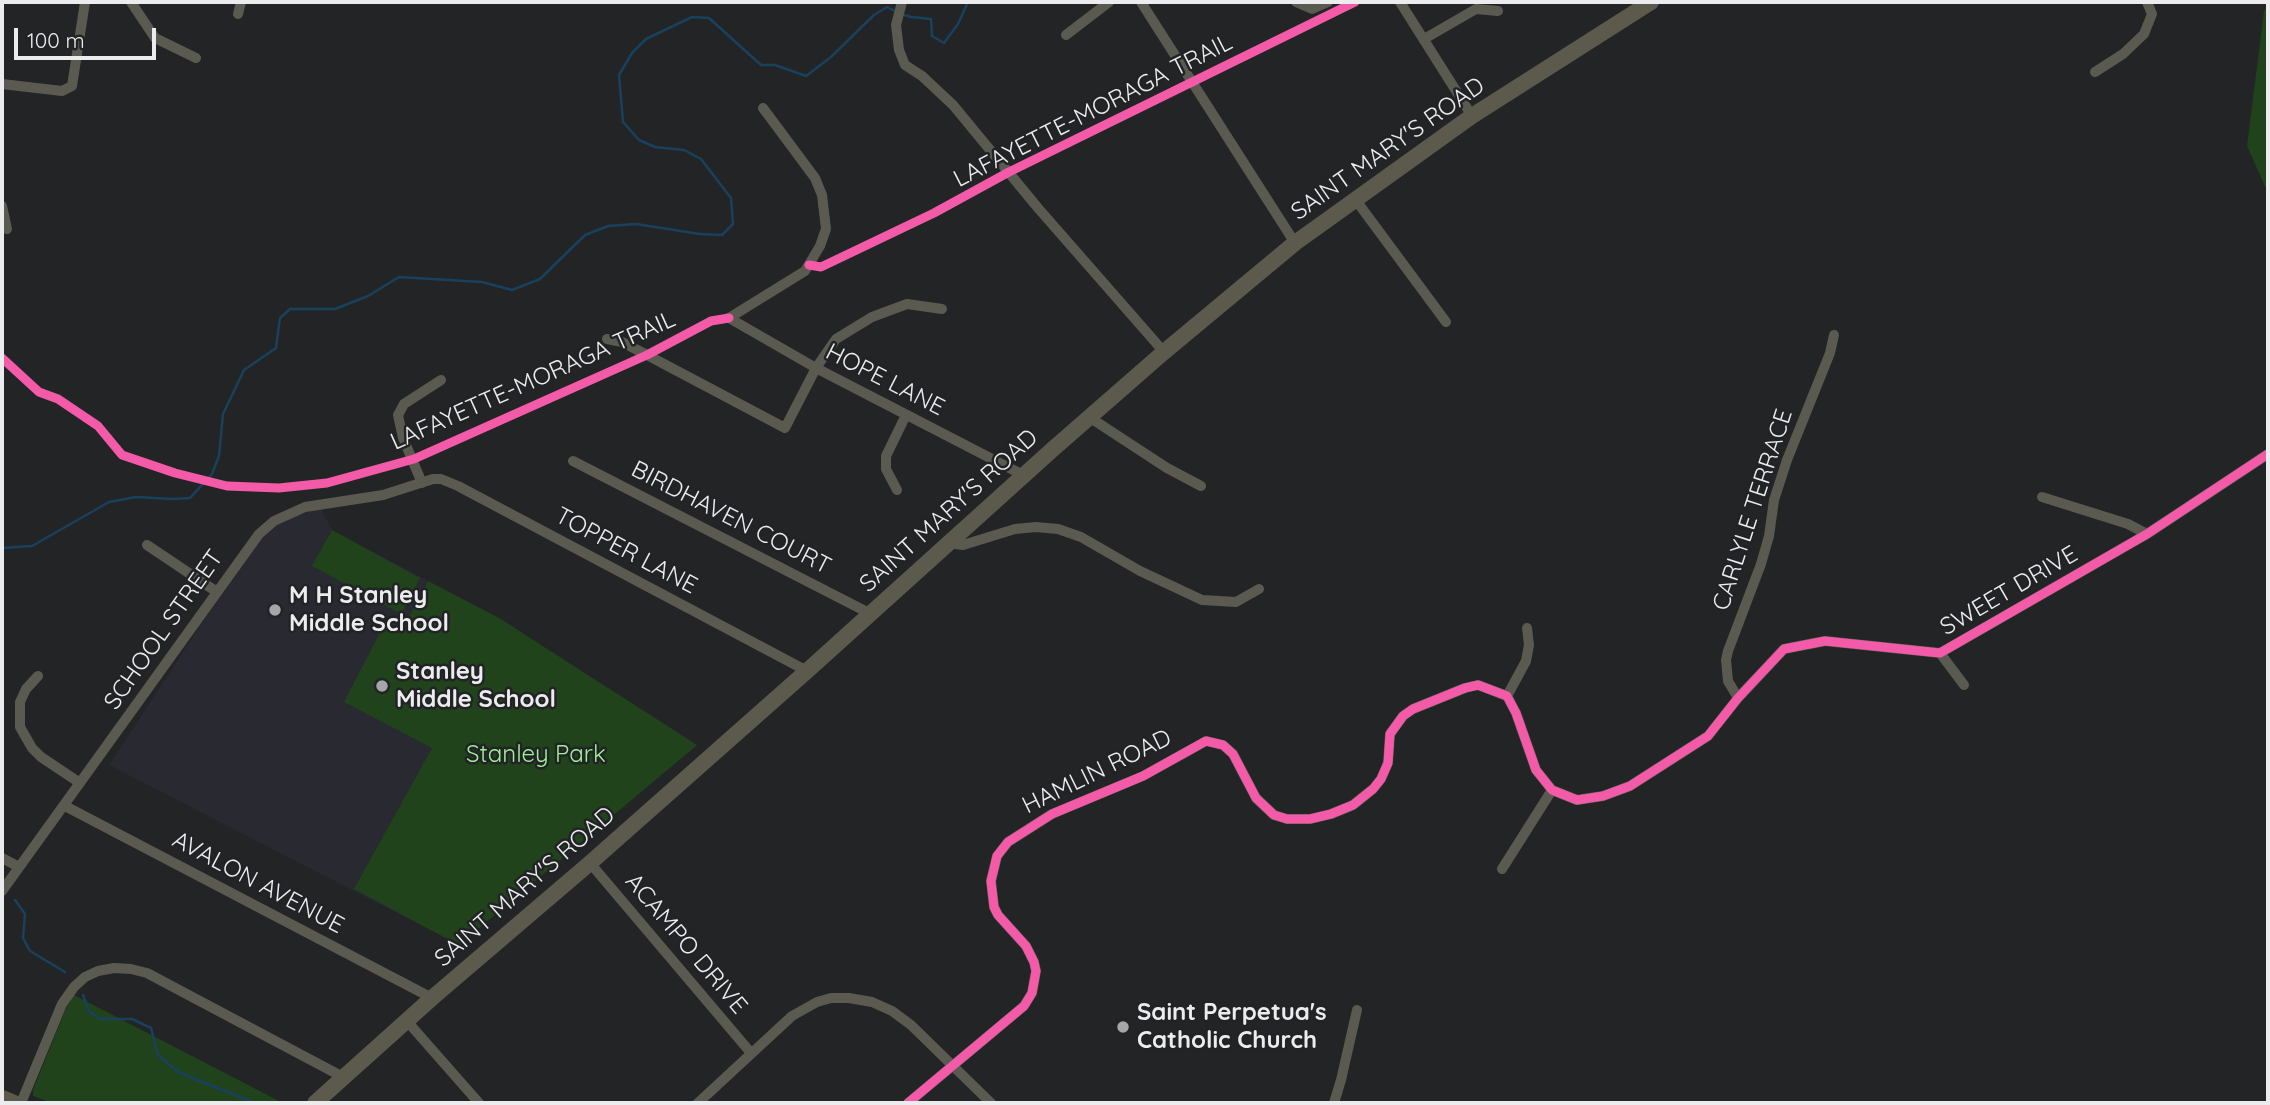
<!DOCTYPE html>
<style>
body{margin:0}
#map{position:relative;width:2270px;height:1105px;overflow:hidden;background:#232425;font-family:Quicksand,sans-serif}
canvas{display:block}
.frame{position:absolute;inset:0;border:4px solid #ececee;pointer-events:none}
.scale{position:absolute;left:14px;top:28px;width:142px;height:32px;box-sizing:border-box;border:4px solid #ececee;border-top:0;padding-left:9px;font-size:21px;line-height:24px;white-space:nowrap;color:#ececee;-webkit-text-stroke:5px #222326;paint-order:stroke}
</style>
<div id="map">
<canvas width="2270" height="1105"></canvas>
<div class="frame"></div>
<div class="scale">100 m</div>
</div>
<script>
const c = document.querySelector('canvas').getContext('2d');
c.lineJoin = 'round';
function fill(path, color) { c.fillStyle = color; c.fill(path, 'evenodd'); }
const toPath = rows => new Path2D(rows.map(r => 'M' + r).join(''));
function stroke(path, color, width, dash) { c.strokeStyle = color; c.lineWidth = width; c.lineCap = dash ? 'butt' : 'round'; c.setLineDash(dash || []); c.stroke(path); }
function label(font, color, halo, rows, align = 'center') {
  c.font = font + ' Quicksand,sans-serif'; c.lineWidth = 5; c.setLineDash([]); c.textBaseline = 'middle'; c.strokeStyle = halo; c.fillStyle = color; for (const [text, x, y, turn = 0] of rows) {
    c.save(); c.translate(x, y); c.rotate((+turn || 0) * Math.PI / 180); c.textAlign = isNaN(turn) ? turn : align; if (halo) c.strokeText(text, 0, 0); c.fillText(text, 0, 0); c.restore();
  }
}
fill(toPath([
 [320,507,332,530,499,618,697,745,459,945,109,765,200,626,274,521]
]), '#282931');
fill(toPath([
 [2268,2,2268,193,2247,146,2264,11],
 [332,530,420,578,401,614,312,566],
 [428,581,499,618,697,745,459,945,354,889,432,748,344,702,384,625,400,633],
 [74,995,283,1103,52,1103,33,1096,33,1090,65,1011]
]), '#20431c');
stroke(toPath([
 [901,14,911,17,931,19,932,36,944,43,958,24,968,2],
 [2,548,32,546,109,502,136,497,173,499,190,498,212,474,219,456,223,414,244,370,276,348,280,318,290,309,335,309,368,296,399,277,482,282,512,290,540,279,585,235,608,226,636,224,700,234,722,235,733,224,731,198,701,159,684,150,655,147,639,140,623,122,619,75,632,53,646,39,692,17,709,18,761,65,775,65,806,76,831,57,874,15,887,7,895,11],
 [15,900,25,914,23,938,30,951,65,972],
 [83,995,89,1011,100,1019,132,1019,151,1028,158,1055,178,1072,255,1103]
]), '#19415d', 2.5);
stroke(toPath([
 [131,2,155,38,196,58],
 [902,2,896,25,899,50,905,65,922,76,953,105,1038,208,1164,352],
 [1141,2,1295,243],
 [1296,2,1312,9,1328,2],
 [1400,2,1472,116],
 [238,14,241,2],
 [1066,35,1109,2],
 [1424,39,1476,9,1498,11],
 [2095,72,2123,54,2144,34,2152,14,2147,2],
 [2,84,62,91,72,86,85,2],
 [763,108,815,178,822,195,826,229,820,246,805,271,729,318,816,368,1023,475],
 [1355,199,1446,322],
 [2,206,7,229],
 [607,339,622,342,647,355,785,428,816,368,836,339,872,317,907,304,942,309],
 [1089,417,1167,468,1201,486],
 [573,461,869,613],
 [422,483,403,438,398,415,404,404,441,380],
 [897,490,886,469,886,456,906,415],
 [2042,497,2128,524,2147,534],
 [948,543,963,545,1015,529,1036,527,1058,529,1081,537,1140,571,1202,600,1236,602,1259,589],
 [147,545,217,592],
 [1940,653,1964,685],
 [38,676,26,689,20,702,20,727,32,748,41,757,80,783],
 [1507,696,1526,661,1529,645,1527,628],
 [1738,698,1728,681,1726,660,1728,651,1761,564,1769,536,1774,500,1787,460,1830,353,1834,335],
 [65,806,432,998],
 [2,858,19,867],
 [590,863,751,1053],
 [1502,869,1552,790],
 [2,891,259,534,274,521,305,507,383,495,433,479,441,479,458,486,807,671],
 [406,1020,479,1103],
 [21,1103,62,1004,74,987,85,977,98,971,114,968,131,969,147,973,343,1077],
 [698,1103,792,1016,817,1002,831,998,849,998,872,1002,892,1011,911,1025,991,1103],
 [908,1103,1024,1006,1032,993,1036,971,1034,962,1026,946,998,915,994,907,991,881,997,856,1008,842,1052,814,1143,776,1206,741,1223,745,1233,754,1256,798,1274,815,1287,819,1310,819,1331,814,1353,805,1373,789,1381,779,1388,763,1390,734,1403,716,1413,709,1465,688,1478,685,1507,696,1516,713,1536,770,1552,790,1577,800,1603,796,1630,786,1708,736,1738,698,1784,649,1825,641,1940,653,2147,534,2268,454],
 [1334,1103,1341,1080,1357,1010]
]), '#5b5a50', 10);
stroke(toPath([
 [2,1098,14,1103],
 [315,1103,432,998,590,863,807,671,1053,449,1164,352,1295,243,1472,116,1651,2]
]), '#5b5a4d', 16);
stroke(toPath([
 [809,265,821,267,934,213,1009,172,1355,2],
 [2,358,39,392,58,399,98,426,122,455,175,473,227,486,279,488,327,483,414,459,647,355,711,321,729,318],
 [908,1103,1024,1006,1032,993,1036,971,1034,962,1026,946,998,915,994,907,991,881,997,856,1008,842,1052,814,1143,776,1206,741,1223,745,1233,754,1256,798,1274,815,1287,819,1310,819,1331,814,1353,805,1373,789,1381,779,1388,763,1390,734,1403,716,1413,709,1465,688,1478,685,1507,696,1516,713,1536,770,1552,790,1577,800,1603,796,1630,786,1708,736,1738,698,1784,649,1825,641,1940,653,2147,534,2268,454]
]), '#f35aa7', 9);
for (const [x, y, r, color] of [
 [275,610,7,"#a6a6a8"],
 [382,686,7,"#a6a6a8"],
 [1123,1027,7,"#a6a6a8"]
]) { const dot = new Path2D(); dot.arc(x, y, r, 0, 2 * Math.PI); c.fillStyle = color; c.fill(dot); stroke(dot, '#222326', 2.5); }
label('24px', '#ececee', '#222326', [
 ["LAFAYETTE-MORAGA TRAIL",1093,111,-27],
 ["SAINT MARY'S ROAD",1388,149,-35],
 ["HOPE LANE",885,380,27],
 ["LAFAYETTE-MORAGA TRAIL",533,381,-24],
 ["CARLYLE TERRACE",1753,510,-72],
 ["SAINT MARY'S ROAD",949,511,-42],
 ["BIRDHAVEN COURT",731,518,27],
 ["TOPPER LANE",626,551,28],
 ["SWEET DRIVE",2009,591,-30],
 ["SCHOOL STREET",164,630,-55],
 ["HAMLIN ROAD",1097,772,-26],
 ["AVALON AVENUE",258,883,28],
 ["SAINT MARY'S ROAD",525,887,-41],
 ["ACAMPO DRIVE",686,944,50]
]);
label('bold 24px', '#ececee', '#222326', [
 ["M H Stanley",289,596],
 ["Middle School",289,624],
 ["Stanley",396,672],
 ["Middle School",396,700],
 ["Saint Perpetua's",1137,1013],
 ["Catholic Church",1137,1041]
], 'left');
label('24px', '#9ef094', '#222326', [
 ["Stanley Park",536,755]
]);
</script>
